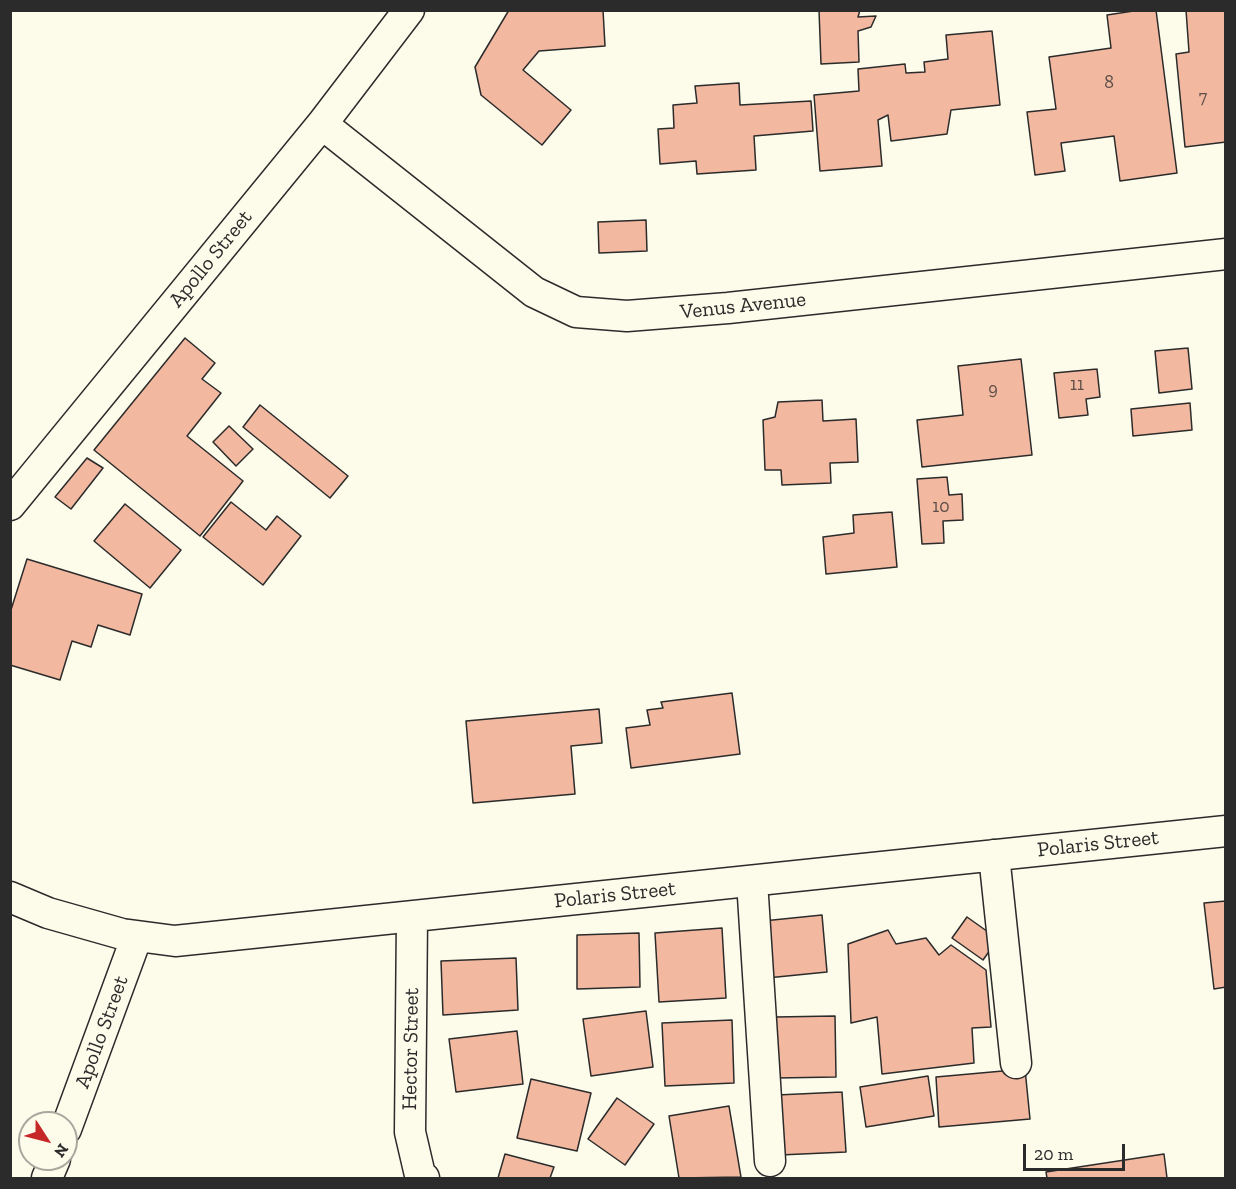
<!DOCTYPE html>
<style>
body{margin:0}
#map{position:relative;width:1236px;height:1189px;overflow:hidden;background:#fdfbea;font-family:"Zilla Slab",serif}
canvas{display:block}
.frame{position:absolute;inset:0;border:12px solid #2b2b2b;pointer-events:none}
.north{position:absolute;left:18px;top:1111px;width:60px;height:60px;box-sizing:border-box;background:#fdfbea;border:2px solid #a9a89e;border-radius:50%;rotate:126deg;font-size:16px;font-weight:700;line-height:24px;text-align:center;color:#2b2b2b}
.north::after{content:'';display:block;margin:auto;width:21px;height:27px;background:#c62828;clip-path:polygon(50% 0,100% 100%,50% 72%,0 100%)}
.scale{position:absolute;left:1023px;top:1144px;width:102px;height:27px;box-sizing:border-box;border:3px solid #2b2b2b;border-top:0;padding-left:8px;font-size:18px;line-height:21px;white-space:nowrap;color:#2b2b2b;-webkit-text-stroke:4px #fdfbea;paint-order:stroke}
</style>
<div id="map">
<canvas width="1236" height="1189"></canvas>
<div class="frame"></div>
<div class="north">N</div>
<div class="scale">20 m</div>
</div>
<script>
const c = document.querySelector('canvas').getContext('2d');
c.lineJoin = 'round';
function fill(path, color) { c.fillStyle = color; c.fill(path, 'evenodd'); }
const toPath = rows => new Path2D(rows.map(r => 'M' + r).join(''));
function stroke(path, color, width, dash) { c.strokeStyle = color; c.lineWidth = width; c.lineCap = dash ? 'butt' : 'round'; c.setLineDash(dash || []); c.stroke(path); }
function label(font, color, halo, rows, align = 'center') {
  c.font = font + ' "Zilla Slab",serif'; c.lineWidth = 4.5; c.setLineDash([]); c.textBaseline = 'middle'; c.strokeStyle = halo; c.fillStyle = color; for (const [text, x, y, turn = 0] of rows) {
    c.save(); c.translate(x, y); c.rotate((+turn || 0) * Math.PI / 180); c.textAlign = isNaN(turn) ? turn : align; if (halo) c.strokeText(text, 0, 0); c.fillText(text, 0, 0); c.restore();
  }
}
const building = toPath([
 [509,10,603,10,605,46,539,51,523,70,571,110,542,145,481,95,475,67,509,10],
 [819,10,860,10,858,17,876,16,871,27,858,31,859,62,821,64,819,10],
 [1140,10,1156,10,1177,173,1120,181,1114,136,1061,143,1065,171,1035,175,1027,112,1056,109,1049,57,1111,48,1107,15,1140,10],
 [1186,10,1226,10,1226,142,1185,147,1176,54,1189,52,1186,10],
 [992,31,1000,105,951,110,947,134,891,141,888,115,878,120,882,166,820,171,814,95,859,91,858,69,905,64,906,73,925,72,924,62,948,59,946,35,992,31],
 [739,83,740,105,811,101,813,131,754,136,756,170,697,174,696,161,660,164,658,129,674,128,673,105,697,103,695,86,739,83],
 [646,220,647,251,599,253,598,222,646,220],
 [185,338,215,363,202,379,221,393,187,436,243,481,200,536,94,450,185,338],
 [1188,348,1192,389,1159,393,1155,351,1188,348],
 [1021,359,1032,455,922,467,917,420,963,415,958,366,1021,359],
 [1097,369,1100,397,1086,399,1088,415,1059,418,1054,373,1097,369],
 [822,400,823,421,856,419,858,462,830,463,831,483,782,485,781,470,765,470,763,420,775,417,778,402,822,400],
 [1190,403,1192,430,1133,436,1131,409,1190,403],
 [260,405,348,476,330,498,243,427,260,405],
 [229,426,253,449,236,466,213,442,229,426],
 [87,458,103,468,71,509,55,497,87,458],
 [947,477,949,495,962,494,963,520,943,521,944,543,922,544,917,479,947,477],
 [231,502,266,530,277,516,301,536,263,585,203,537,231,502],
 [125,504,181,550,150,588,94,541,125,504],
 [892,512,897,567,826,574,823,537,854,533,853,515,892,512],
 [27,559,142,594,130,635,98,625,91,647,72,641,60,680,10,665,10,613,27,559],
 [732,693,740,754,631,768,626,728,650,725,647,710,663,708,661,702,732,693],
 [599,709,602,743,571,746,575,794,473,803,466,721,599,709],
 [1226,901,1226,987,1214,989,1204,903,1226,901],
 [822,915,827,972,767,978,763,921,822,915],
 [967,917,998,939,983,960,952,938,967,917],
 [722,928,726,998,659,1002,655,933,722,928],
 [888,930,896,944,926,938,939,955,951,945,986,970,991,1027,972,1028,974,1063,882,1074,877,1017,851,1023,848,944,888,930],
 [639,933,640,987,577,989,577,935,639,933],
 [516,958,518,1010,443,1015,441,961,516,958],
 [646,1011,653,1067,591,1076,583,1019,646,1011],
 [835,1016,836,1077,777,1078,775,1017,835,1016],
 [732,1020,734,1083,665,1086,662,1023,732,1020],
 [517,1031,523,1084,456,1092,449,1039,517,1031],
 [1025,1069,1030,1119,939,1127,936,1077,1025,1069],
 [928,1076,934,1116,866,1127,860,1087,928,1076],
 [531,1079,591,1093,577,1151,517,1138,531,1079],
 [842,1092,846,1152,780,1155,777,1095,842,1092],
 [617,1098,654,1124,625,1165,588,1139,617,1098],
 [729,1106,741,1177,679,1178,669,1116,729,1106],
 [505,1154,554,1167,550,1178,498,1178,505,1154],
 [1164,1154,1167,1178,1047,1178,1046,1172,1164,1154]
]);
fill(building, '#f2b8a0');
stroke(building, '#2b2b2b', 1.5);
const minor = toPath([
 [322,124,534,292,576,312,627,316,728,308,1226,254],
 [10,505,322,124,409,10],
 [994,855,1016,1063],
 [752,881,770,1161],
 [10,897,48,913,122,934,175,941,1226,831],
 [412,917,410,1132,420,1175,424,1178],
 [66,1129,137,936],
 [47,1178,55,1159]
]);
stroke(minor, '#2b2b2b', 33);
stroke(minor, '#fdfbea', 30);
label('18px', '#5d4e48', null, [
 ["8",1109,83],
 ["7",1203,98],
 ["11",1077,385],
 ["9",993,390],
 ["10",941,507]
]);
label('21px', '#2b2b2b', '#fdfbea', [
 ["Apollo Street",211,259,-51],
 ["Venus Avenue",743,306,-6],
 ["Polaris Street",1098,844,-6],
 ["Polaris Street",615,895,-6],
 ["Apollo Street",102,1032,-70],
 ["Hector Street",411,1049,-89]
]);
</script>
